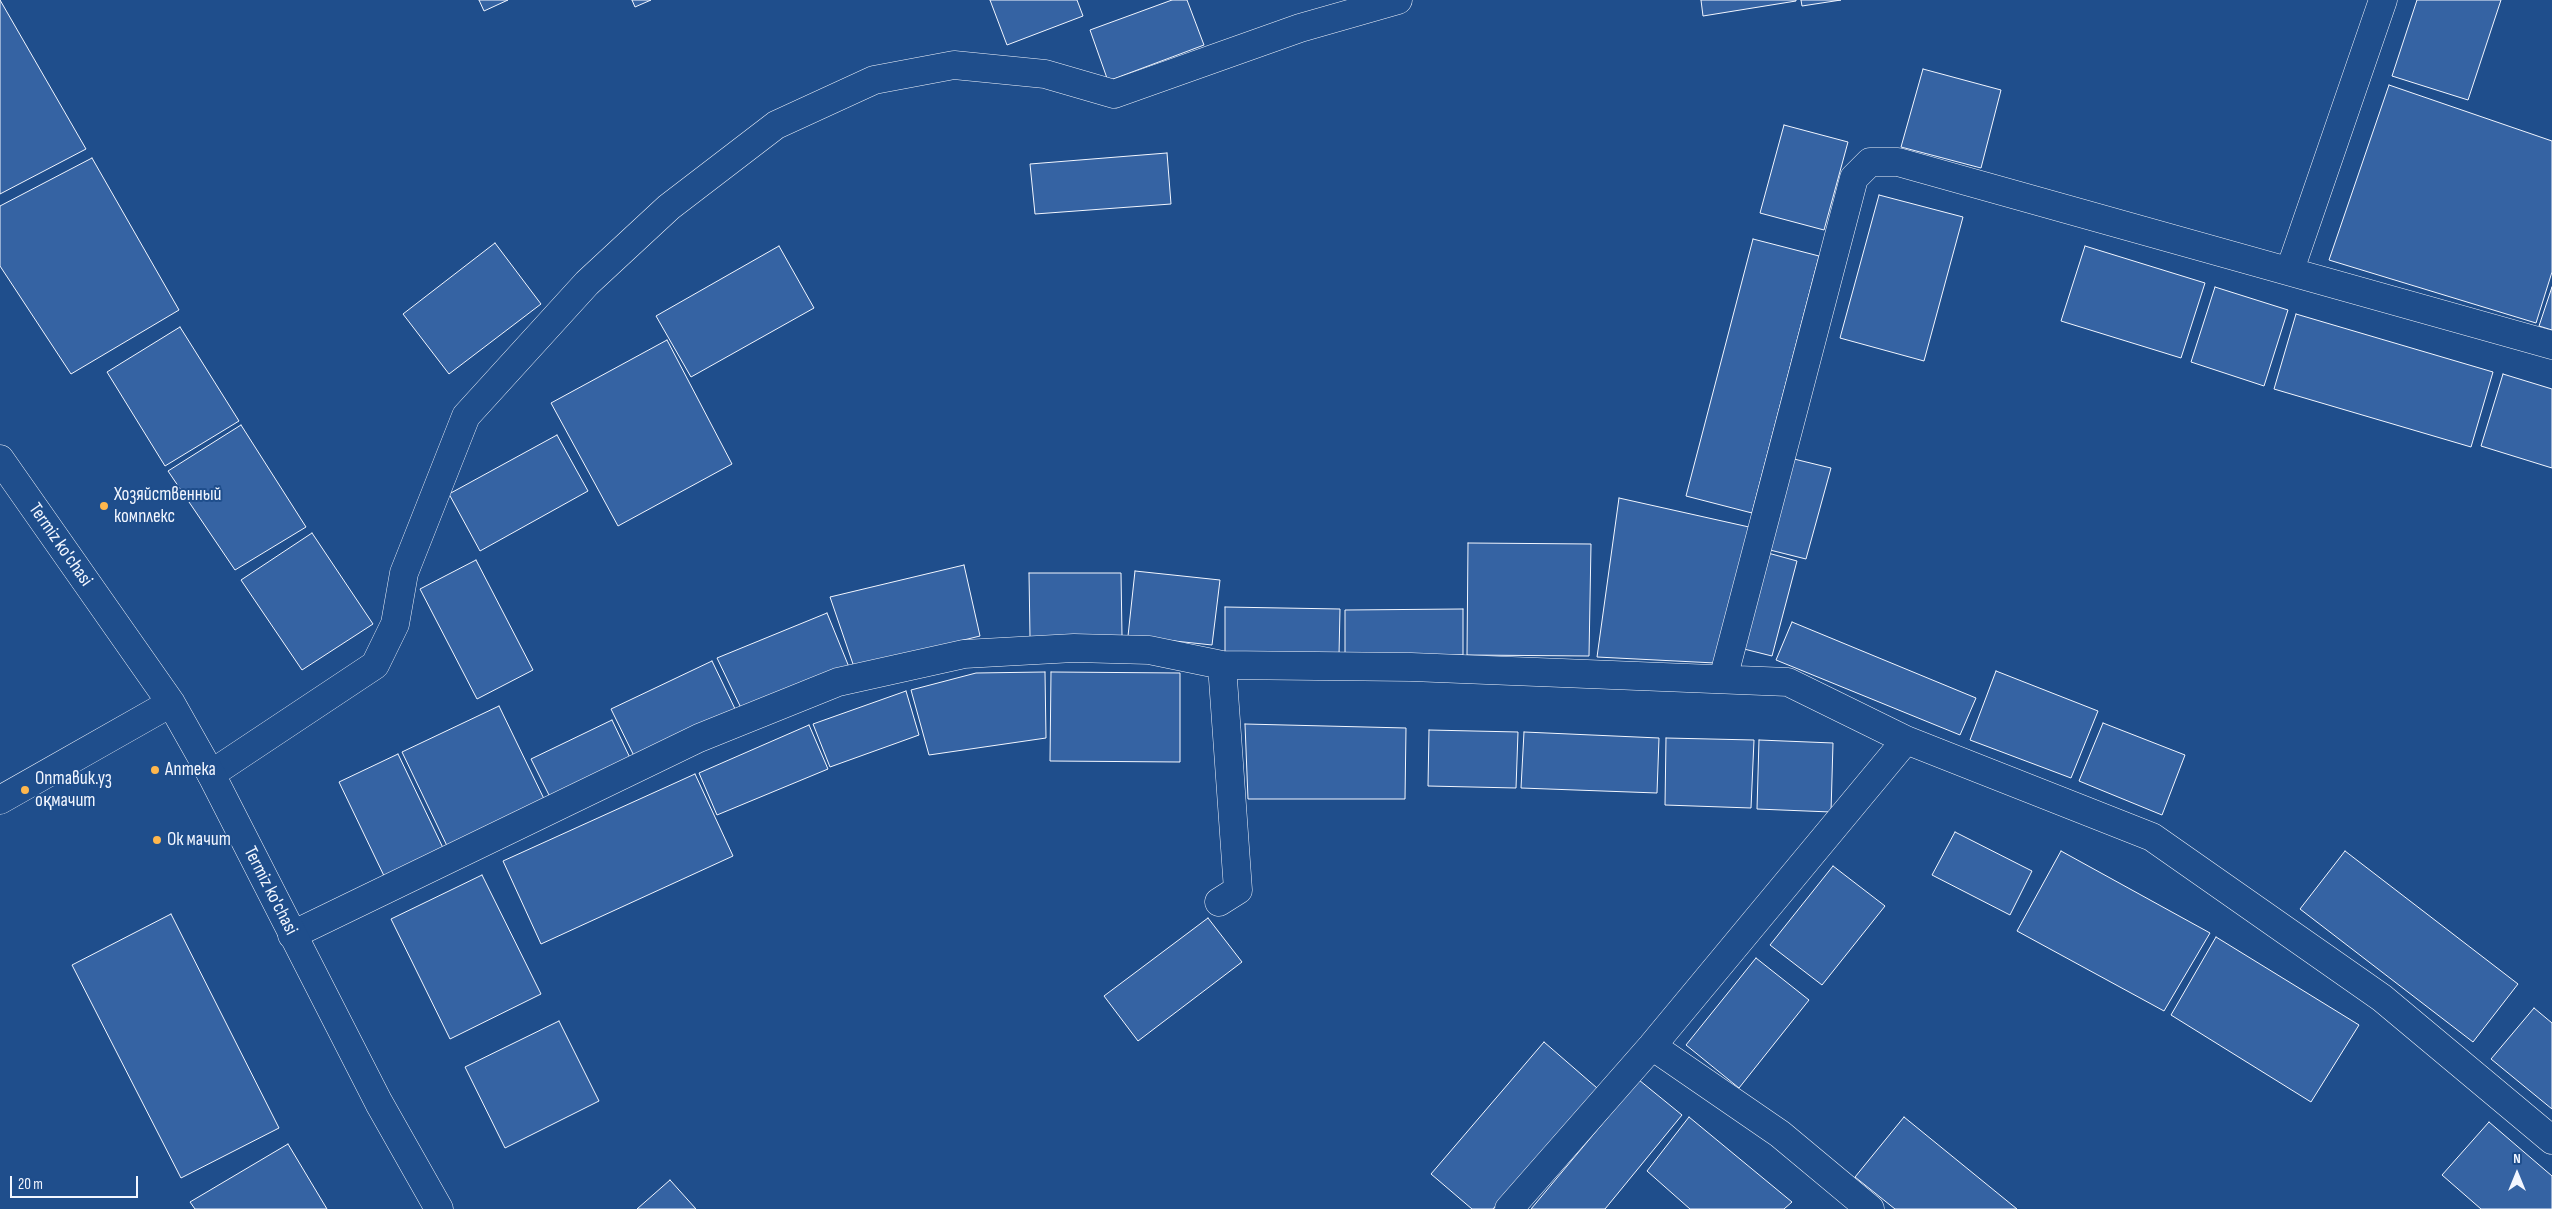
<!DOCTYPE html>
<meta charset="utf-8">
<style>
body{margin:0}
#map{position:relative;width:2552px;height:1209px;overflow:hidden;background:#1f4e8c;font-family:"Sofia Sans Condensed",sans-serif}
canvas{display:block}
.north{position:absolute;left:2492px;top:1149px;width:50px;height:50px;-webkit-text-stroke:4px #1f4e8c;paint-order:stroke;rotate:0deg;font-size:14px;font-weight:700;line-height:20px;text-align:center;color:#f2f6ff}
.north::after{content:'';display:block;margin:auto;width:18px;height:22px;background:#f2f6ff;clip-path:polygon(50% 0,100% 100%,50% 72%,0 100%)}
.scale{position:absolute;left:10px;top:1176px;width:128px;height:22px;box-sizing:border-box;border:2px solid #f2f6ff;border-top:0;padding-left:6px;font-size:15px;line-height:18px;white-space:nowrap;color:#f2f6ff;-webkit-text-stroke:4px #1f4e8c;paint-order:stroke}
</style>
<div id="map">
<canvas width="2552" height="1209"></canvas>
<div class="north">N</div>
<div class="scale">20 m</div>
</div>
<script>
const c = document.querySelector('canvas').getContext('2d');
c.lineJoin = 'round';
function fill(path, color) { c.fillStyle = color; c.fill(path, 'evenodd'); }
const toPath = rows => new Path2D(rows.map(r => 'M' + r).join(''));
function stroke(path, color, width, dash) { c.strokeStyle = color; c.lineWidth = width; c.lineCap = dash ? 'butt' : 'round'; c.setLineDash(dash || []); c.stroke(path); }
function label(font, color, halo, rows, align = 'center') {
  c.font = font + ' "Sofia Sans Condensed",sans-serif'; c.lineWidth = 4; c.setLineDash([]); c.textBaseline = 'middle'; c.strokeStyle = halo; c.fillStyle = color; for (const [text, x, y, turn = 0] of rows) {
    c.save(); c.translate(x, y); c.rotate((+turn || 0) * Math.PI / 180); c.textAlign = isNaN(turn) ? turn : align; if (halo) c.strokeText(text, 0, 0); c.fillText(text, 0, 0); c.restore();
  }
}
const building = toPath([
 [0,0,86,149,0,194,0,0],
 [479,0,508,0,484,11,479,0],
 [632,0,651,0,635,7,632,0],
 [990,0,1077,0,1083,16,1007,45,990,0],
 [1172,0,1187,0,1204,45,1108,81,1090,30,1172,0],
 [1701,0,1796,0,1796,1,1703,16,1701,0],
 [1801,0,1841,0,1802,6,1801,0],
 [2417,0,2501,0,2468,100,2392,76,2417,0],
 [1923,69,2001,90,1981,168,1901,147,1923,69],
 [2389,85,2552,141,2552,272,2536,323,2329,260,2389,85],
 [1784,125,1848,142,1824,230,1760,213,1784,125],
 [1167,153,1171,204,1035,214,1030,164,1167,153],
 [92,158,179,310,71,374,0,266,0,206,92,158],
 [1879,195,1963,217,1924,361,1840,338,1879,195],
 [1753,239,1819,256,1752,513,1686,496,1753,239],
 [495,243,541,304,449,374,403,314,495,243],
 [779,246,814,308,691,377,656,316,779,246],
 [2085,246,2205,283,2181,358,2061,321,2085,246],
 [2215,287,2288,310,2264,386,2191,362,2215,287],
 [2552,287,2552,330,2539,326,2552,287],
 [2296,314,2493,372,2471,447,2274,389,2296,314],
 [180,327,239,421,165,466,107,372,180,327],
 [667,340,732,464,618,526,551,403,667,340],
 [2503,374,2552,389,2552,468,2481,446,2503,374],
 [241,425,306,527,235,570,168,471,241,425],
 [557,435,588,491,480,551,449,494,557,435],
 [1794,459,1831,468,1806,559,1770,550,1794,459],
 [1619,498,1749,527,1715,663,1597,657,1619,498],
 [312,533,373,624,302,670,241,580,312,533],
 [1468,543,1591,544,1589,656,1467,655,1468,543],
 [1768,553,1797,561,1772,656,1744,649,1768,553],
 [476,560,533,670,477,699,420,589,476,560],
 [964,565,980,636,854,667,830,597,964,565],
 [1135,571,1220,580,1212,645,1128,636,1135,571],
 [1029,573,1121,573,1122,636,1030,637,1029,573],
 [1225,607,1340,609,1339,655,1225,653,1225,607],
 [1463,609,1463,655,1345,655,1345,610,1463,609],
 [827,613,849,667,742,710,717,658,827,613],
 [1792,622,1976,698,1960,735,1776,660,1792,622],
 [712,661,737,713,636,760,611,709,712,661],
 [1996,671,2098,711,2071,778,1970,740,1996,671],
 [1045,672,1046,738,929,755,911,690,976,673,1045,672],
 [1051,672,1180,673,1180,762,1050,761,1051,672],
 [906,691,919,735,830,767,813,724,906,691],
 [499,706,546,803,449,850,402,752,499,706],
 [612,720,632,762,552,801,531,759,612,720],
 [2103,723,2185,755,2162,815,2079,781,2103,723],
 [1245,724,1406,728,1405,799,1248,799,1245,724],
 [809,725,828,769,717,815,699,773,809,725],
 [1429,730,1518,732,1516,788,1428,786,1429,730],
 [1524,732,1659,738,1657,793,1521,788,1524,732],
 [1666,738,1754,740,1751,808,1665,805,1666,738],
 [1759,740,1833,743,1831,812,1757,809,1759,740],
 [398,754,445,852,386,880,339,782,398,754],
 [695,774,733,856,541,944,503,861,695,774],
 [1955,832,2032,871,2010,915,1932,875,1955,832],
 [2061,851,2210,933,2164,1011,2017,931,2061,851],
 [2345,851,2518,984,2473,1042,2300,909,2345,851],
 [1833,866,1885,906,1822,985,1770,945,1833,866],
 [482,875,541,994,450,1039,391,919,482,875],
 [171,914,279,1128,181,1178,72,965,171,914],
 [1208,918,1242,962,1138,1041,1104,996,1208,918],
 [2216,937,2359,1025,2311,1102,2171,1015,2216,937],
 [1756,958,1809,1000,1739,1088,1686,1045,1756,958],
 [2534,1008,2552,1023,2552,1109,2491,1059,2534,1008],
 [559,1021,599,1101,505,1148,465,1067,559,1021],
 [1544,1042,1597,1088,1493,1209,1472,1209,1431,1174,1544,1042],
 [1639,1080,1682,1115,1605,1209,1531,1209,1639,1080],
 [1689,1117,1792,1202,1784,1209,1690,1209,1647,1171,1689,1117],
 [1904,1117,2017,1209,1895,1209,1855,1177,1904,1117],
 [2489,1122,2552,1176,2552,1209,2481,1209,2442,1175,2489,1122],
 [288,1144,327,1209,195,1209,190,1202,288,1144],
 [670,1180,696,1209,637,1209,670,1180]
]);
fill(building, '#3563a3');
stroke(building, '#f2f6ff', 1);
const minor = toPath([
 [2290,270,2383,0],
 [1723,679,1854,178,1870,162,1898,162,2552,345],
 [211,774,375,665,395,624,404,573,466,416,587,283,669,207,776,125,874,80,954,65,1045,74,1114,94,1300,28,1398,0],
 [1219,902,1238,890,1222,665],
 [292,935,699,738,838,682,964,654,1074,648,1149,650,1222,665,1411,667,1788,682,1906,740,2152,837,2382,998,2552,1140],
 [1652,1046,1780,1134,1870,1209],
 [1509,1209,1652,1046,1906,740]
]);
const secondary = toPath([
 [0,459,171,703,211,774,379,1103,439,1209],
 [0,800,171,703]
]);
stroke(minor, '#f2f6ff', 29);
stroke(secondary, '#f2f6ff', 29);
stroke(minor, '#1f4e8c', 28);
stroke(secondary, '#1f4e8c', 28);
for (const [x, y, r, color] of [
 [104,506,5,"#ffb74d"],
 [155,770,5,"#ffb74d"],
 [25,790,5,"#ffb74d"],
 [157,840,5,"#ffb74d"]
]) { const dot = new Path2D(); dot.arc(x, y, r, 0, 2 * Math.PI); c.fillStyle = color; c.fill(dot); stroke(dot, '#1f4e8c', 2); }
label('19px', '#f2f6ff', '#1f4e8c', [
 ["Хозяйственный",114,495],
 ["комплекс",114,517],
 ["Аптека",165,770],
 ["Оптавик.уз",35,779],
 ["оқмачит",35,801],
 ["Ок мачит",167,840]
], 'left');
label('19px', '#f2f6ff', '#1f4e8c', [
 ["Termiz ko'chasi",60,545,55],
 ["Termiz ko'chasi",270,891,63]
]);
</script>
